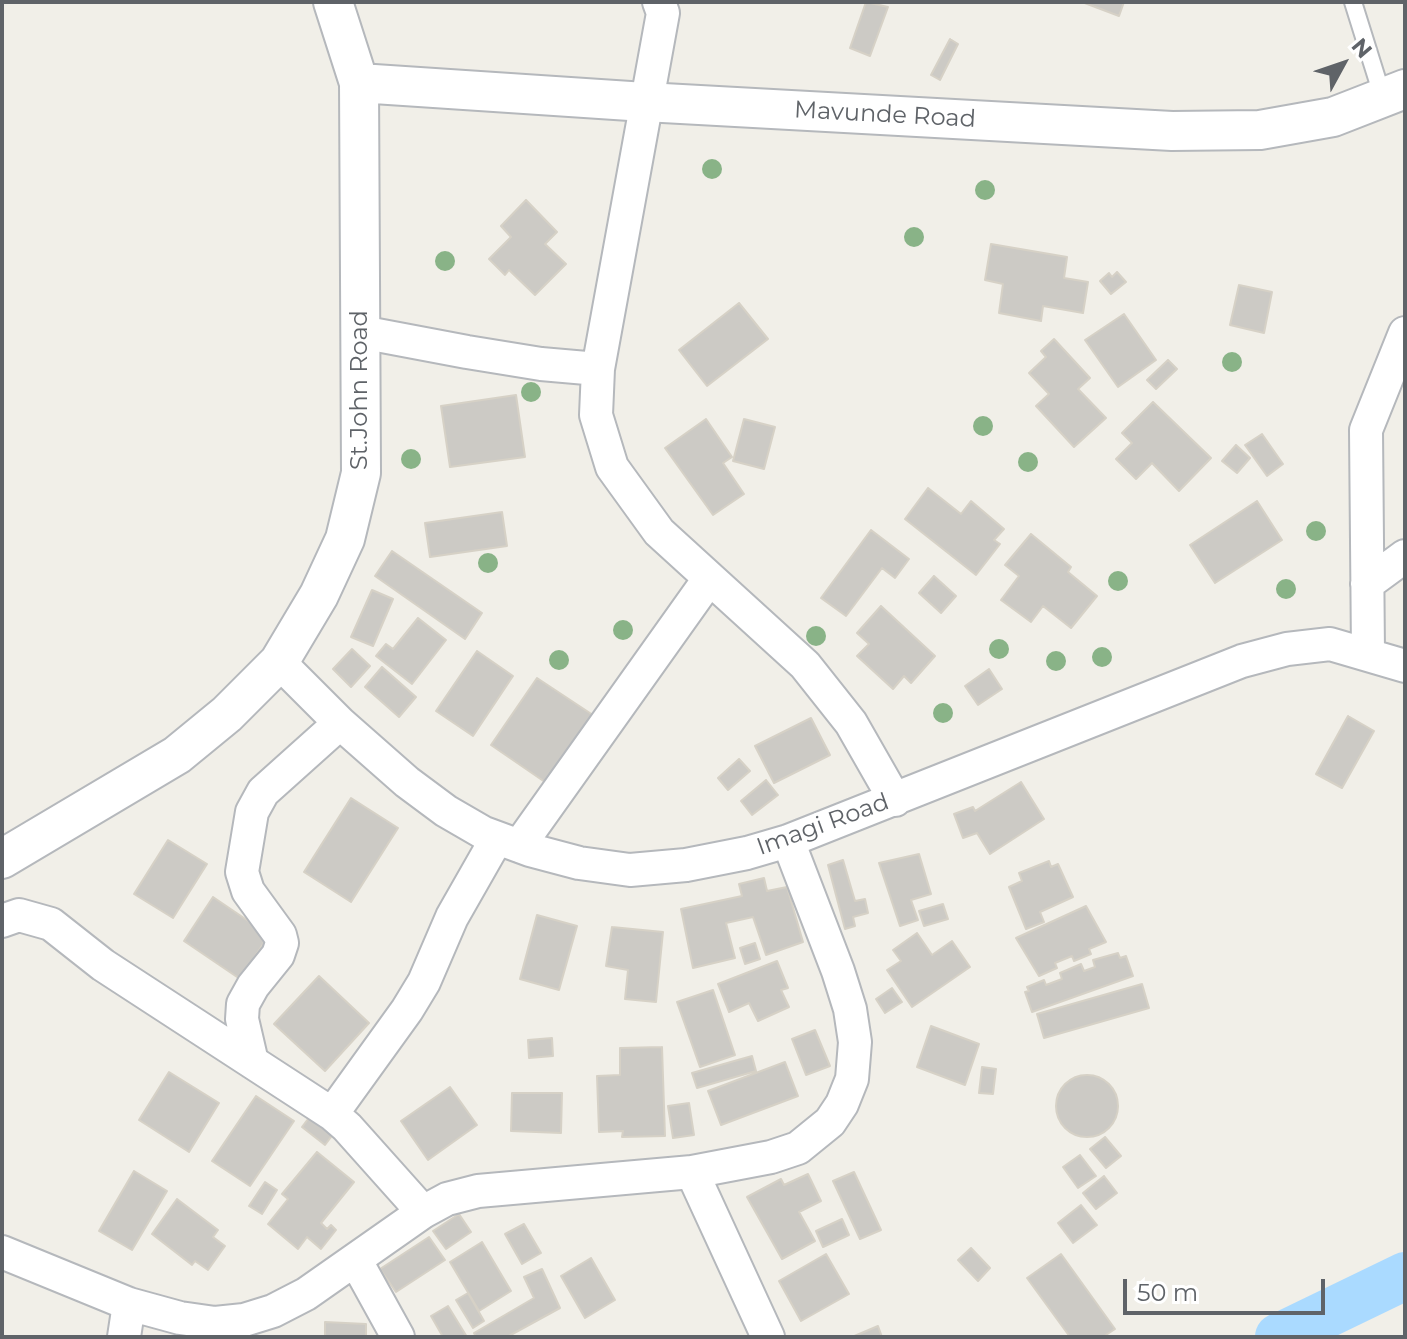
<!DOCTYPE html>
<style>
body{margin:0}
#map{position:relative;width:1407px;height:1339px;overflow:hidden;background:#f1efe8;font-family:Montserrat,sans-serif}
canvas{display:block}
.frame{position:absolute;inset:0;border:4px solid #5f6368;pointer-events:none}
.north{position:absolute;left:1303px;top:24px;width:80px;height:80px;-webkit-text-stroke:6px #fff;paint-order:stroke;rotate:50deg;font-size:22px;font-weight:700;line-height:32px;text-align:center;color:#5f6368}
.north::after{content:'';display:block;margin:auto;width:28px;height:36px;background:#5f6368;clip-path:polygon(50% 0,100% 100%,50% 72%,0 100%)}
.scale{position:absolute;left:1123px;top:1279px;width:202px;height:36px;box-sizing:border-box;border:4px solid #5f6368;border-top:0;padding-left:10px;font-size:24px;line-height:28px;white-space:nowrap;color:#5f6368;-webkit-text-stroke:6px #fff;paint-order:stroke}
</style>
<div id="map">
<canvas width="1407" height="1339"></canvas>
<div class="frame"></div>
<div class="north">N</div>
<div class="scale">50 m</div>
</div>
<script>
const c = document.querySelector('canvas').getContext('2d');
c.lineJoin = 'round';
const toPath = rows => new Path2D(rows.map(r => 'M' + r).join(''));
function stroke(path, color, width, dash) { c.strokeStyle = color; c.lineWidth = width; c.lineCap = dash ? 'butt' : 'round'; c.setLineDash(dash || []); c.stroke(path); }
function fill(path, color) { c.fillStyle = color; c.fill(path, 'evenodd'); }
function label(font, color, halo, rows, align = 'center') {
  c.font = font + ' Montserrat,sans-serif'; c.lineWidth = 6; c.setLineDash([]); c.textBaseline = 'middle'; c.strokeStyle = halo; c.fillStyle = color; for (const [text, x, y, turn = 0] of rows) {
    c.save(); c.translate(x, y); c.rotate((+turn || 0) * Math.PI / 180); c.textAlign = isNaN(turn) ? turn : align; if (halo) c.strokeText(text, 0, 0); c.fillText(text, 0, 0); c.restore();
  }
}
stroke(toPath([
 [1279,1337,1405,1276]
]), '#aadaff', 48);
const building = toPath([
 [866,2,888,7,870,56,850,48,866,2],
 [1082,2,1124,2,1119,16,1082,2],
 [950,39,958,44,940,80,931,75,950,39],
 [526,200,557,232,545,244,566,264,535,295,509,270,505,275,489,259,511,237,501,226,526,200],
 [991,244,1067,257,1064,278,1088,282,1083,313,1043,306,1041,321,999,313,1003,284,985,280,991,244],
 [1117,272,1126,282,1111,294,1100,281,1109,273,1112,277,1117,272],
 [1239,285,1272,292,1264,333,1230,325,1239,285],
 [739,303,768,339,707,386,679,350,739,303],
 [1124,314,1156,360,1118,387,1085,340,1124,314],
 [1054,339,1090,378,1078,389,1106,418,1074,447,1036,406,1049,394,1029,373,1046,357,1041,351,1054,339],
 [1168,360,1177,369,1156,389,1147,380,1168,360],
 [516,395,525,457,450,467,441,406,516,395],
 [1153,402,1211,458,1179,491,1152,463,1136,479,1116,459,1132,443,1122,433,1153,402],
 [706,419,732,457,723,463,744,494,713,515,665,448,706,419],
 [744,419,775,427,764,469,733,461,744,419],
 [1262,434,1283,464,1267,476,1245,445,1262,434],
 [1236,445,1250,458,1237,473,1222,461,1236,445],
 [928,488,961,514,971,501,1004,529,994,540,1000,544,976,575,905,519,928,488],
 [1257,501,1282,540,1215,583,1190,545,1257,501],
 [502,512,507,546,430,557,425,523,502,512],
 [871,530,909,559,895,578,882,568,846,616,821,598,871,530],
 [1031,534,1071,567,1068,572,1097,596,1071,628,1043,606,1031,622,1001,600,1019,576,1005,565,1031,534],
 [392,551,482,613,465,639,375,576,392,551],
 [934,576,956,596,941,613,919,593,934,576],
 [372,590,393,599,373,646,351,637,372,590],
 [881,606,935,656,911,683,904,676,893,689,857,656,869,644,857,633,881,606],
 [418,618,446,640,412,684,376,656,386,644,393,649,418,618],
 [352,649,370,666,351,687,333,669,352,649],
 [477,651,513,676,473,736,436,711,477,651],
 [382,667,416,697,399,717,365,687,382,667],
 [989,669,1002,689,978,705,965,686,989,669],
 [537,678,605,723,558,791,491,745,537,678],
 [1348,716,1374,731,1342,788,1316,774,1348,716],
 [811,718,830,755,774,783,755,746,811,718],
 [739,759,750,771,728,790,718,778,739,759],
 [766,780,778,795,752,815,741,801,766,780],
 [1021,782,1044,819,990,854,977,833,963,838,954,814,973,807,975,811,1021,782],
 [351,798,398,828,351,902,304,872,351,798],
 [168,840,207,864,173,918,134,894,168,840],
 [919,854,931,894,911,900,918,920,900,926,879,863,919,854],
 [843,860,855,901,865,899,868,913,853,917,855,926,845,929,828,865,843,860],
 [1049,861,1051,867,1058,864,1073,897,1040,912,1044,922,1026,929,1009,887,1022,881,1019,873,1049,861],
 [764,878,767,891,787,887,803,942,766,955,753,917,726,923,735,958,693,968,681,909,742,896,739,884,764,878],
 [213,897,269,935,240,979,184,941,213,897],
 [943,904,948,919,924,926,919,911,943,904],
 [1086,906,1106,942,1089,949,1091,954,1074,961,1072,956,1055,963,1057,968,1039,976,1016,938,1086,906],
 [537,915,577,926,559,990,520,979,537,915],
 [612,927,663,932,656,1002,625,999,628,970,606,966,612,927],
 [917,933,932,955,952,941,970,967,912,1007,887,970,901,961,893,950,917,933],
 [755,943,760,959,745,964,740,948,755,943],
 [1118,953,1120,958,1126,956,1133,976,1032,1012,1025,992,1029,991,1027,987,1044,980,1046,985,1062,979,1060,973,1081,964,1084,971,1095,967,1093,960,1118,953],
 [777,961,788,988,781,990,789,1007,758,1021,749,1003,729,1012,718,984,777,961],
 [319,976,369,1023,325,1071,274,1024,319,976],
 [1142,984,1149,1008,1044,1038,1037,1014,1142,984],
 [892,988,902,1002,885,1013,876,999,892,988],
 [713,990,735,1055,700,1067,677,1002,713,990],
 [931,1026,979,1044,965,1085,917,1067,931,1026],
 [815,1030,830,1066,806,1075,792,1039,815,1030],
 [552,1038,553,1056,529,1058,528,1040,552,1038],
 [662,1047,665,1136,622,1137,623,1131,599,1132,597,1076,620,1075,620,1048,662,1047],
 [752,1056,756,1071,697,1088,692,1073,752,1056],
 [785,1062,798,1096,721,1125,708,1091,785,1062],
 [982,1067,996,1069,993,1094,979,1093,982,1067],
 [169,1072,219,1103,189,1152,139,1120,169,1072],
 '1056 1106a31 31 0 1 1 62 0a31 31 0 1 1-62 0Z',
 [450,1087,477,1125,428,1160,401,1121,450,1087],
 [512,1093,562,1093,561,1133,511,1131,512,1093],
 [256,1096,294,1121,250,1186,212,1161,256,1096],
 [689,1103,694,1135,673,1138,668,1106,689,1103],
 [314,1111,337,1129,325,1145,302,1127,314,1111],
 [1105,1137,1121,1156,1106,1168,1090,1149,1105,1137],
 [317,1152,354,1182,321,1223,327,1229,331,1225,336,1230,321,1249,307,1237,298,1249,268,1224,288,1199,282,1194,317,1152],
 [1080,1155,1096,1176,1078,1188,1063,1167,1080,1155],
 [134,1171,167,1191,132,1250,99,1231,134,1171],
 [854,1172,881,1230,860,1239,833,1181,854,1172],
 [808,1174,821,1201,799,1212,815,1241,782,1259,747,1197,781,1179,784,1185,808,1174],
 [1104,1176,1117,1193,1096,1209,1083,1193,1104,1176],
 [265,1182,277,1190,262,1214,249,1206,265,1182],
 [177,1199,218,1230,213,1237,225,1246,208,1270,195,1261,192,1265,152,1234,177,1199],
 [1081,1205,1097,1225,1073,1243,1058,1223,1081,1205],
 [459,1214,471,1232,446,1249,433,1231,459,1214],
 [842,1219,849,1235,823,1247,816,1231,842,1219],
 [524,1224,541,1253,522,1264,505,1234,524,1224],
 [429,1237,445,1260,396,1292,380,1269,429,1237],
 [482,1242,511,1291,479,1311,450,1262,482,1242],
 [971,1248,990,1268,978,1281,958,1260,971,1248],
 [826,1254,849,1294,801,1321,779,1281,826,1254],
 [1061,1254,1115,1329,1103,1337,1070,1337,1027,1278,1061,1254],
 [591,1258,615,1300,585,1318,561,1276,591,1258],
 [542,1269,560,1308,507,1337,476,1337,474,1333,534,1298,524,1277,542,1269],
 [468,1293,484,1321,473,1328,456,1300,468,1293],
 [448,1306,467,1337,443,1337,431,1316,448,1306],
 [325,1322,366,1324,366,1337,325,1337,325,1322],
 [878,1326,882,1337,852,1337,878,1326]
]);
fill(building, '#cccac5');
stroke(building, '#d6d1c6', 2);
const service = toPath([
 [1353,2,1383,98]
]);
const minor = toPath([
 [659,2,663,13,598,369,596,415,612,467,659,532,805,665,851,723,895,800],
 [361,332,467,352,541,364,598,369],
 [1367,584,1405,556],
 [1368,653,1366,430,1405,333],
 [279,662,340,723,407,782,446,811,484,833,530,850,579,863,630,870,686,865,747,853,788,841,1242,661,1287,649,1330,644,1405,666],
 [519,846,709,579],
 [2,921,19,915,51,924,103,965,332,1114,347,1127,423,1212],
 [252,1062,242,1019,243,1004,253,986,278,955,282,943,280,935,248,891,242,872,252,812,263,792,340,723],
 [332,1114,407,1010,424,982,452,917,497,838],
 [692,1172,768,1337],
 [2,1252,129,1304,180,1318,215,1323,244,1320,273,1311,306,1294,423,1212,447,1199,478,1191,692,1172,771,1157,798,1148,830,1122,842,1104,852,1079,855,1042,850,1009,838,971,788,841],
 [356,1261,398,1337],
 [124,1337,129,1304]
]);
const tertiary = toPath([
 [359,83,645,102,1172,131,1260,130,1333,117,1405,89],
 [2,859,177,755,227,714,279,662,319,595,345,539,361,473,359,83,333,2]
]);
stroke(service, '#b5b8bc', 20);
stroke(minor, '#b5b8bc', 36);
stroke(tertiary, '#b5b8bc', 42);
stroke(service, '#fff', 16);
stroke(minor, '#fff', 32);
stroke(tertiary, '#fff', 38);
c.fillStyle = '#89b387';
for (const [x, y] of [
 [712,169],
 [985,190],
 [914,237],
 [445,261],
 [1232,362],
 [531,392],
 [983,426],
 [411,459],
 [1028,462],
 [1316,531],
 [488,563],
 [1118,581],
 [1286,589],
 [623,630],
 [816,636],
 [999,649],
 [1102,657],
 [559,660],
 [1056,661],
 [943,713]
]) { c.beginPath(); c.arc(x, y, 10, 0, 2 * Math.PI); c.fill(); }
label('24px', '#5f6368', '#fff', [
 ["Mavunde Road",885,115,3],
 ["St.John Road",360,390,-90],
 ["Imagi Road",823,825,-20]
]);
</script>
